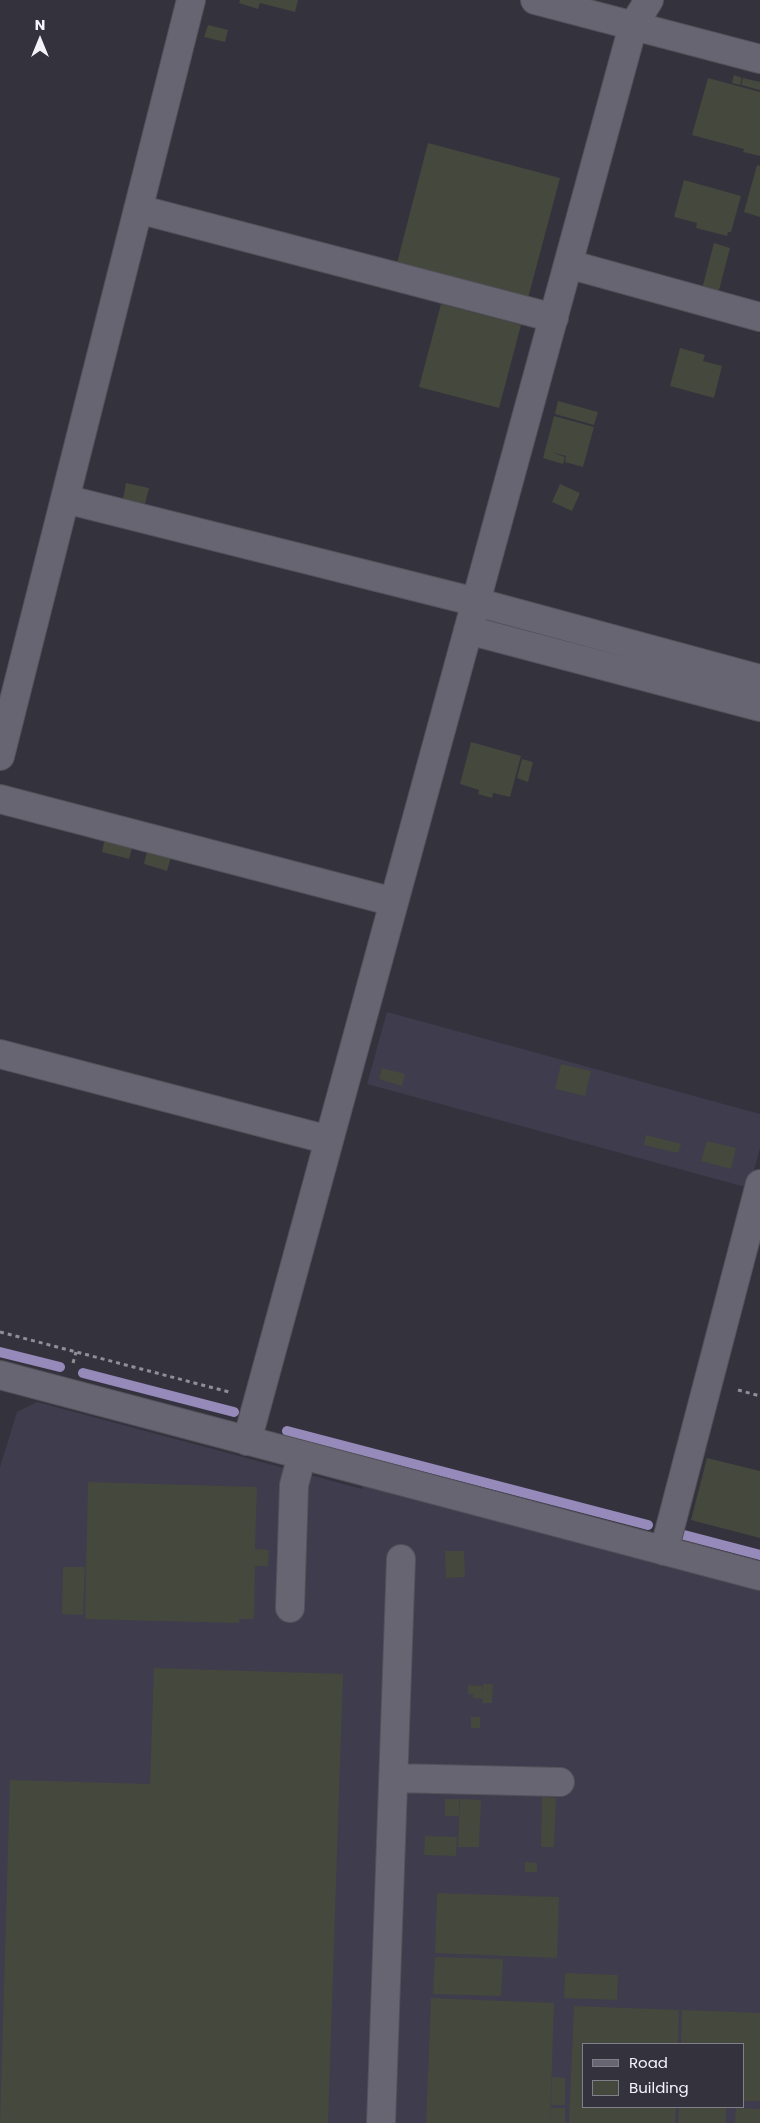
<!DOCTYPE html>
<style>
body{margin:0}
#map{position:relative;width:760px;height:2123px;overflow:hidden;background:#34323d;font-family:Poppins,sans-serif}
canvas{display:block}
.legend{position:absolute;left:582px;top:2043px;width:162px;height:65px;box-sizing:border-box;background:#34323d;border:1px solid #817f89;margin:0;padding:6px 9px;list-style:none;font-size:15px;color:#f4f3fa}
.legend li{display:flex;align-items:center;gap:10px;height:25px}
.legend b{width:25px;border:1px solid #817f89}
.north{position:absolute;left:15px;top:15px;width:50px;height:50px;-webkit-text-stroke:4px #34323d;paint-order:stroke;rotate:0deg;font-size:14px;font-weight:700;line-height:20px;text-align:center;color:#f4f3fa}
.north::after{content:'';display:block;margin:auto;width:18px;height:22px;background:#f4f3fa;clip-path:polygon(50% 0,100% 100%,50% 72%,0 100%)}
</style>
<div id="map">
<canvas width="760" height="2123"></canvas>
<ul class="legend">
<li><b style="height:6px;background:#676571"></b>Road</li>
<li><b style="height:14px;background:#45483d"></b>Building</li>
</ul>
<div class="north">N</div>
</div>
<script>
const c = document.querySelector('canvas').getContext('2d');
c.lineJoin = 'round';
function fill(path, color) { c.fillStyle = color; c.fill(path, 'evenodd'); }
const toPath = rows => new Path2D(rows.map(r => 'M' + r).join(''));
function stroke(path, color, width, dash) { c.strokeStyle = color; c.lineWidth = width; c.lineCap = dash ? 'butt' : 'round'; c.setLineDash(dash || []); c.stroke(path); }
fill(toPath([
 [387,1012,760,1114,760,1148,749,1188,367,1084],
 [37,1402,362,1489,363,1485,760,1591,760,2123,0,2123,0,1467,17,1412],
 [584,2044,744,2044,744,2107,584,2107]
]), '#3f3c4d');
stroke(toPath([
 [0,1352,60,1367],
 [83,1373,234,1412],
 [287,1431,648,1525],
 [684,1535,760,1555]
]), '#958aba', 10);
fill(toPath([
 [240,0,298,0,295,12,260,3,258,9,239,3],
 [208,25,228,30,225,42,204,37],
 [734,75,742,78,740,85,732,83],
 [708,78,760,92,760,156,743,152,744,149,692,135],
 [743,78,760,82,760,90,741,85],
 [428,143,560,178,528,298,397,263],
 [757,165,760,166,760,217,744,212],
 [684,180,741,196,731,232,728,232,727,236,696,228,697,223,674,217],
 [714,243,730,248,718,294,702,289],
 [441,304,521,325,499,408,419,387],
 [680,348,705,355,703,361,722,366,714,398,670,386],
 [558,401,598,412,594,425,555,414],
 [554,416,594,427,583,467,565,462,566,456,551,452,565,457,563,464,543,458],
 [126,483,149,488,145,504,123,499],
 [560,484,580,493,572,511,552,502],
 [471,742,521,756,510,797,493,793,492,798,478,794,479,790,460,784],
 [522,759,533,762,528,782,517,778],
 [105,838,133,845,129,859,102,852],
 [147,851,171,857,167,871,144,864],
 [561,1064,591,1071,585,1096,555,1089],
 [382,1068,405,1074,402,1086,379,1079],
 [646,1135,681,1144,678,1153,644,1145],
 [707,1141,736,1148,731,1169,701,1161],
 [707,1458,760,1471,760,1538,691,1520],
 [88,1482,257,1487,255,1549,269,1550,268,1566,255,1566,254,1619,239,1619,239,1623,85,1619],
 [445,1551,464,1551,465,1577,446,1578],
 [63,1567,85,1567,83,1615,62,1614],
 [154,1668,343,1674,328,2123,0,2123,10,1780,150,1784],
 [483,1684,493,1684,492,1703,482,1703,483,1699,473,1698,473,1694,468,1694,468,1685,482,1686,483,1693],
 [471,1717,480,1717,480,1728,471,1728],
 [542,1797,556,1798,554,1847,541,1847],
 [445,1799,459,1799,459,1816,445,1816],
 [460,1799,481,1800,479,1847,458,1847],
 [425,1836,457,1837,456,1856,424,1855],
 [525,1862,537,1863,537,1872,525,1872],
 [437,1893,559,1897,557,1958,435,1953],
 [435,1957,503,1959,501,1996,433,1994],
 [565,1973,618,1975,617,2000,564,1998],
 [431,1998,554,2003,550,2123,426,2123],
 [574,2006,679,2010,678,2044,584,2044,584,2107,676,2107,675,2123,569,2123],
 [682,2010,760,2013,760,2101,744,2101,744,2044,681,2044],
 [552,2077,565,2078,565,2105,551,2105],
 [679,2107,726,2107,726,2123,678,2123],
 [551,2108,565,2108,565,2123,550,2123],
 [736,2108,760,2109,760,2123,735,2123]
]), '#45483d');
const minor = toPath([
 [535,0,760,59],
 [138,209,554,318],
 [568,264,760,317],
 [65,499,476,602,760,679],
 [468,630,760,707],
 [0,756,191,0],
 [0,799,394,902],
 [0,1054,329,1140],
 [0,1375,760,1576],
 [247,1441,633,26,649,0],
 [664,1551,760,1184],
 [290,1608,294,1485,302,1455],
 [394,1778,560,1782],
 [381,2123,401,1559]
]);
stroke(minor, '#53525b', 30);
stroke(toPath([
 [0,1332,229,1392],
 [73,1363,76,1352],
 [738,1390,760,1396]
]), '#908f98', 3, [4, 4]);
stroke(minor, '#676571', 28);
</script>
